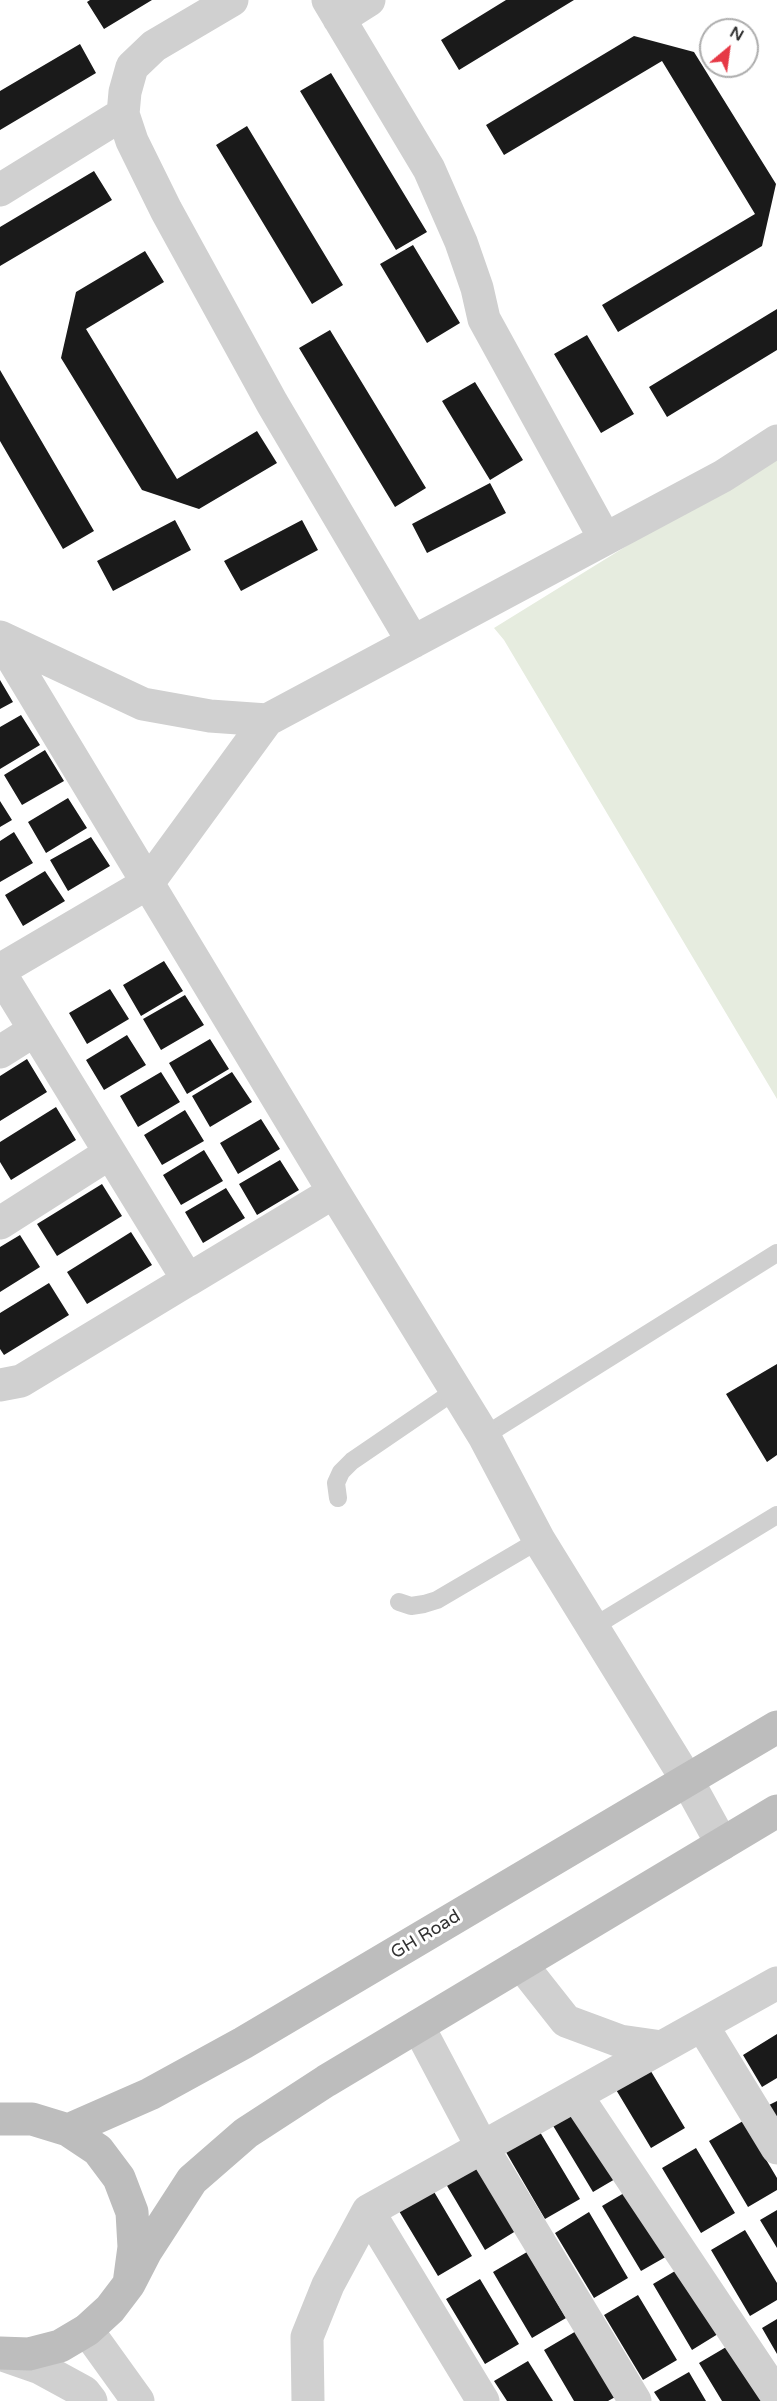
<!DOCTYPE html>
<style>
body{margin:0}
#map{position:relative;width:777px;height:2401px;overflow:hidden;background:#fff;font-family:"Varela Round",sans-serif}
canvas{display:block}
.north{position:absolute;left:699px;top:18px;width:60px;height:60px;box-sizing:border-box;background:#fff;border:2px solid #adadad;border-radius:50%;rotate:29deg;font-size:16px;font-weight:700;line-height:24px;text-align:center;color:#333}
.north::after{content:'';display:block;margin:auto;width:21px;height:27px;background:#e63946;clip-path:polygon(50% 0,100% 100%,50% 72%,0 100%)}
</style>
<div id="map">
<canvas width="777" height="2401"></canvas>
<div class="north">N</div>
</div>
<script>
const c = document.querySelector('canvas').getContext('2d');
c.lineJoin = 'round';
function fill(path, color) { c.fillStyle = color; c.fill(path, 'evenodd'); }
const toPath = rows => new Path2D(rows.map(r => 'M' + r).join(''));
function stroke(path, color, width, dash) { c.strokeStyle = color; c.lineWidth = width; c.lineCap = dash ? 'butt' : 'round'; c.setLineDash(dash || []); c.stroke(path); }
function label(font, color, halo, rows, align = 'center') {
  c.font = font + ' "Varela Round",sans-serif'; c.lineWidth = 6; c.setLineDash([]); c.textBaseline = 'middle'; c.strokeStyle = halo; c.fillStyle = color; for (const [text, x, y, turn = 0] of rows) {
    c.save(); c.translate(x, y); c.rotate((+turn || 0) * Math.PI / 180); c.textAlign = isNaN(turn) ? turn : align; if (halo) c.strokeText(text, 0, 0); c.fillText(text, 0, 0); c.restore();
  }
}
fill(toPath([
 [777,453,777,1099,504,640,494,628]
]), '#e6ecdf');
fill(toPath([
 [90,0,152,0,104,29,87,2],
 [506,0,574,0,459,70,441,40],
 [634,36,694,52,776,184,762,246,618,332,602,305,755,214,662,61,504,155,486,125],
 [80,44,96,73,0,130,0,91],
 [331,73,427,232,396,250,300,91],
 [247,126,343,285,312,304,216,145],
 [94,171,112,200,0,266,0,227],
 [413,245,460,323,427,343,380,264],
 [145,251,164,282,86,329,177,479,257,431,277,463,199,509,142,490,61,358,76,292],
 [777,309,777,350,667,417,649,387],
 [330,330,426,488,395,507,299,348],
 [587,335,634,414,601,433,554,354],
 [0,370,94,531,63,549,0,441],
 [475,382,523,460,490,480,442,401],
 [490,483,506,513,427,553,412,524],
 [175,520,191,550,113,591,97,561],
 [302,520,318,550,241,591,224,561],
 [0,680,13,702,0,709],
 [21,715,40,745,0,769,0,727],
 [45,750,64,781,22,805,4,775],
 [68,798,87,828,46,853,28,822],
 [0,801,12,820,0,827],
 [14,832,33,863,0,882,0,841],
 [91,837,110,866,68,891,50,860],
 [45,871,65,901,23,926,5,895],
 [164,961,183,991,141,1016,123,985],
 [110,989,129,1019,87,1044,69,1013],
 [185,995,204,1025,161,1050,143,1019],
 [127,1035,146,1065,104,1090,86,1060],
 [210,1039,229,1069,187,1094,169,1063],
 [27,1059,47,1092,0,1121,0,1076],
 [161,1072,180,1102,138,1127,120,1096],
 [232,1072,252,1102,210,1127,192,1096],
 [56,1107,76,1140,11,1180,0,1162,0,1142],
 [185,1110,204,1141,162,1165,144,1135],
 [261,1119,280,1149,238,1174,220,1143],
 [204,1150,223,1181,181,1205,163,1175],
 [280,1160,299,1190,257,1215,239,1184],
 [102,1184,122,1216,57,1256,37,1224],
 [226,1188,245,1218,203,1243,185,1212],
 [131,1232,152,1265,87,1304,67,1272],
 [20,1235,40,1267,0,1292,0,1247],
 [49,1283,69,1315,4,1355,0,1349,0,1313],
 [777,1364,777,1455,767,1462,726,1394],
 [777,2034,777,2078,762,2087,743,2055],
 [646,2063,685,2128,651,2148,612,2083],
 [583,2099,627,2172,593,2192,549,2119],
 [777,2101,777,2118,769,2105],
 [743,2121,777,2178,777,2190,748,2207,709,2141],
 [537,2127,580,2199,545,2219,503,2147],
 [696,2148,735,2213,701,2233,662,2168],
 [480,2164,519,2229,485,2250,446,2184],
 [636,2186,676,2251,641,2271,602,2206],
 [433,2190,472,2256,438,2276,399,2211],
 [777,2210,777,2248,760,2220],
 [589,2212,628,2278,594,2298,555,2233],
 [745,2230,777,2283,777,2300,750,2316,711,2250],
 [527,2252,566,2318,532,2338,493,2272],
 [687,2264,726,2329,692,2350,653,2284],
 [480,2279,519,2344,485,2364,446,2299],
 [638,2295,677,2360,643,2380,604,2315],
 [777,2319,777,2354,762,2328],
 [578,2330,617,2396,608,2401,574,2401,544,2350],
 [733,2343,768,2401,722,2401,699,2363],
 [528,2361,553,2401,507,2401,494,2381],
 [689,2372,706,2401,660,2401,654,2392]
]), '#1a1a1a');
stroke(toPath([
 [484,1436,777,1253],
 [338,1498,336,1483,341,1472,352,1461,456,1390],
 [399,1602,411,1606,424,1604,437,1600,539,1540],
 [593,1627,777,1515]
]), '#d0d0d0', 18);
stroke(toPath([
 [232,0,154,46,132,67,125,92,123,114,132,141,166,210,272,403,413,642],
 [328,0,429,169,461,242,477,288,484,319,605,539],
 [339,19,369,0],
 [0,190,123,114],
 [0,637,143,704,210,716,267,720],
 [0,638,334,1192,484,1436,539,1540,687,1780,722,1844],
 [0,970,148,883,267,720,723,476,777,441],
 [0,973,188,1280,21,1381,0,1385],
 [0,1052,35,1030],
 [0,1223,110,1153],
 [188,1280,334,1192],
 [521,1964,566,2021,620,2041,662,2047],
 [702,2025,777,2148],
 [418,2026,482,2147,635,2401],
 [576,2095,777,2396],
 [368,2211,483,2401],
 [308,2401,307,2337,328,2285,368,2211,777,1983]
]), '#d0d0d0', 33);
stroke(toPath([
 [87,2330,138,2401],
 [0,2354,40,2368,84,2392,91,2401]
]), '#d0d0d0', 33);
stroke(toPath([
 [0,2119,32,2119,68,2130,98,2150,119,2178,132,2212,134,2247,129,2284,110,2309,87,2330,60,2346,29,2354,0,2353],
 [68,2130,150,2094,243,2043,777,1727],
 [129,2284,146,2251,192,2180,246,2133,326,2081,777,1811]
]), '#bdbdbd', 33);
label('18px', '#333', '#fff', [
 ["GH Road",426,1935,-31]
]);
</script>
